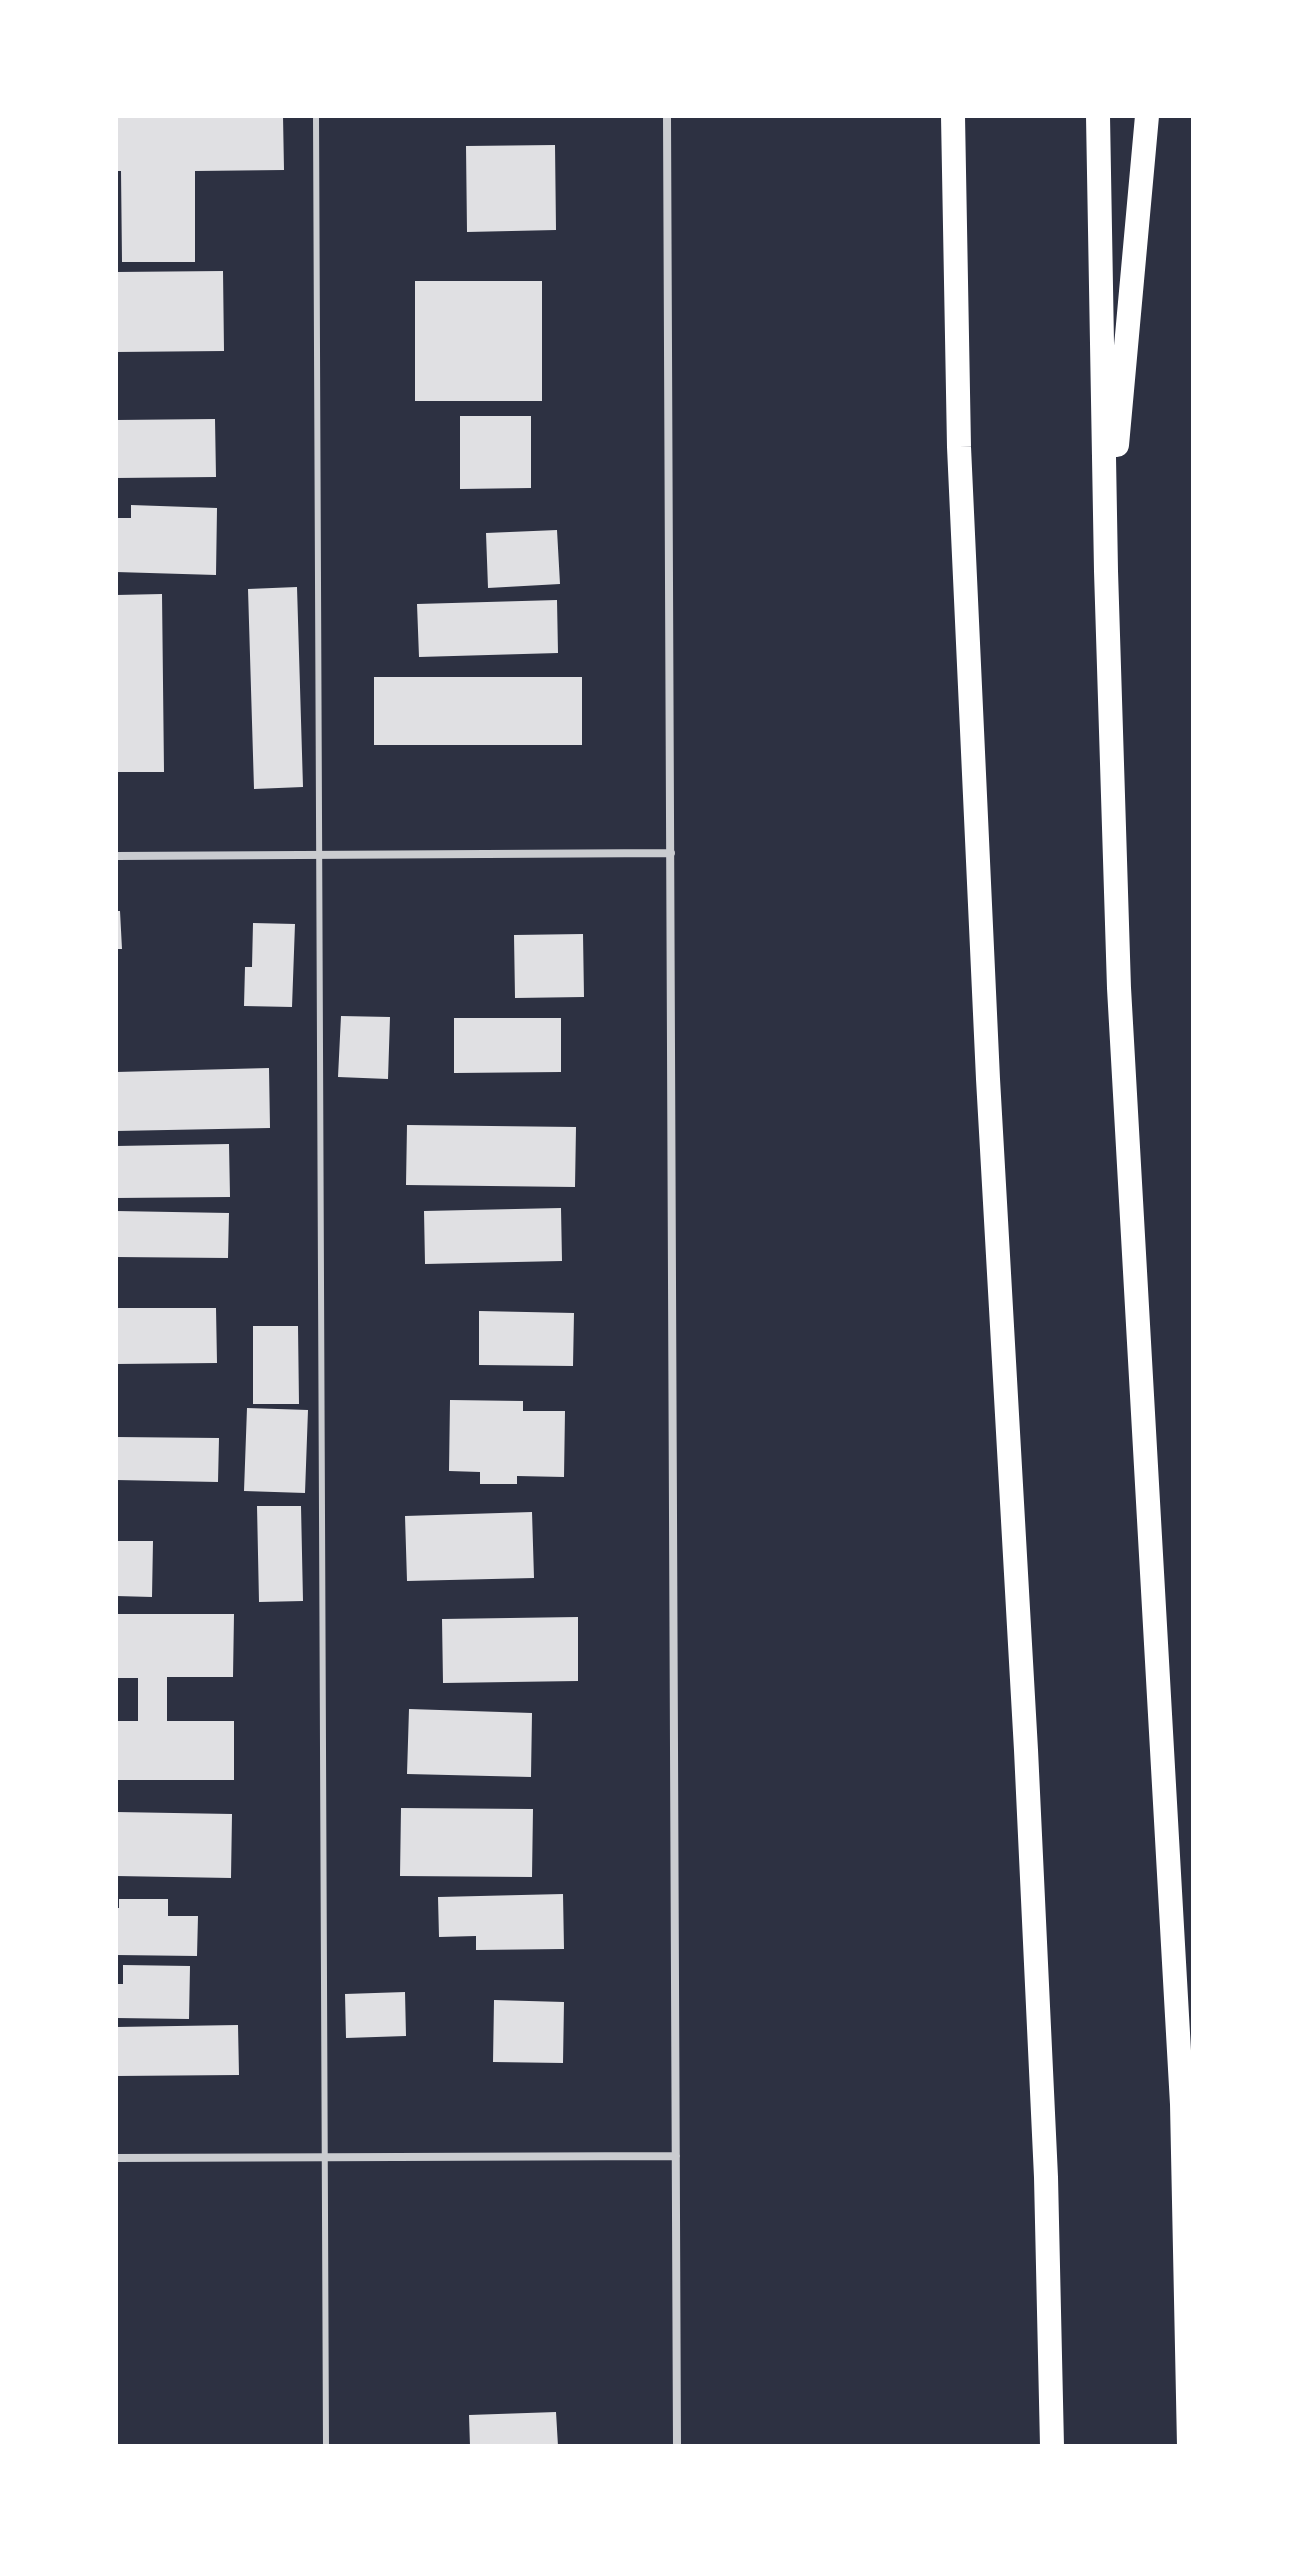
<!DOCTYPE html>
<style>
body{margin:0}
#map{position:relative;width:1309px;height:2562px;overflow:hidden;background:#2d3142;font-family:"Sofia Sans Condensed",sans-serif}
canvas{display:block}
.frame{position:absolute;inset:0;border:118px solid #fff;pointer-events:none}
</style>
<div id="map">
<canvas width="1309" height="2562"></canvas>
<div class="frame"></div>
</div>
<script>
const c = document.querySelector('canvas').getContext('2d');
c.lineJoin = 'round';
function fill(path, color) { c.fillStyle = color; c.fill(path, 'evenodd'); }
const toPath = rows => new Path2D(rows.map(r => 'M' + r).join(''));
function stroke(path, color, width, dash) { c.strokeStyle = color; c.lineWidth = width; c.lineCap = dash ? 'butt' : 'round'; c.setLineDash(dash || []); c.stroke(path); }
fill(toPath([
 [116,116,283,116,284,170,195,171,195,262,122,262,121,171,116,171],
 [555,145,556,230,467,232,466,146],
 [223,271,224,351,116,352,116,272],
 [415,281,542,281,542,401,415,401],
 [460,416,531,416,531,488,460,489],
 [215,419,216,477,116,478,116,420],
 [131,505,217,508,216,575,116,572,116,518,131,518],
 [557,530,560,584,488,588,486,533],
 [297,587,303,787,254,789,248,589],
 [162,594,164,772,116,772,116,595],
 [557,600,558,653,419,657,417,604],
 [374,677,582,677,582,745,374,745],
 [116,911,120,911,122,949,116,949],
 [253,923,295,924,292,1007,244,1006,245,967,252,967],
 [583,934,584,997,515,998,514,935],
 [341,1016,390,1017,388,1079,338,1077],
 [454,1018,561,1018,561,1072,454,1073],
 [269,1068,270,1128,116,1131,116,1072],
 [407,1125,576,1127,575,1187,406,1185],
 [229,1144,230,1197,116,1198,116,1146],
 [561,1208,562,1261,425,1264,424,1211],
 [116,1211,229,1213,228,1258,116,1257],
 [116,1308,216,1308,217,1363,116,1364],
 [479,1311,574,1313,573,1366,479,1365],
 [253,1326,298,1326,299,1404,253,1404],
 [450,1400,523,1401,523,1411,565,1411,564,1477,517,1476,517,1484,480,1484,480,1472,449,1471],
 [247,1408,308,1410,305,1493,244,1491],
 [116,1437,219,1438,218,1482,116,1480],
 [257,1506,301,1506,303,1601,259,1602],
 [532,1512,534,1578,407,1581,405,1516],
 [116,1541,153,1541,152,1597,116,1596],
 [116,1614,234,1614,233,1677,167,1677,167,1721,234,1721,234,1780,116,1780,116,1721,138,1721,138,1678,116,1678],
 [578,1617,578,1681,443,1683,442,1619],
 [409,1709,532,1713,531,1777,407,1774],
 [401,1808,533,1809,532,1877,400,1876],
 [116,1812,232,1814,231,1878,116,1876],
 [563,1894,564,1949,476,1950,476,1936,439,1937,438,1897],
 [119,1899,168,1899,168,1916,198,1916,197,1956,116,1955,116,1908,119,1908],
 [123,1965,190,1966,189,2019,116,2018,116,1984,123,1984],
 [405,1992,406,2036,346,2038,345,1994],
 [494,2000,564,2002,563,2063,493,2062],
 [238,2025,239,2075,116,2076,116,2027],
 [556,2412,558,2446,470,2446,469,2415]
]), '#e0e0e3');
stroke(toPath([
 [316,116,326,2446]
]), '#caccd0', 6);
stroke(toPath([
 [667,116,677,2446],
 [116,856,671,853],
 [116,2158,676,2156]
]), '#caccd0', 8);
stroke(toPath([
 [953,116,959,447,988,1079,1026,1750,1046,2177,1052,2446],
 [1098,116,1106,571,1119,988,1182,2104,1189,2446],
 [1117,445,1147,116]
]), '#fff', 24);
</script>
